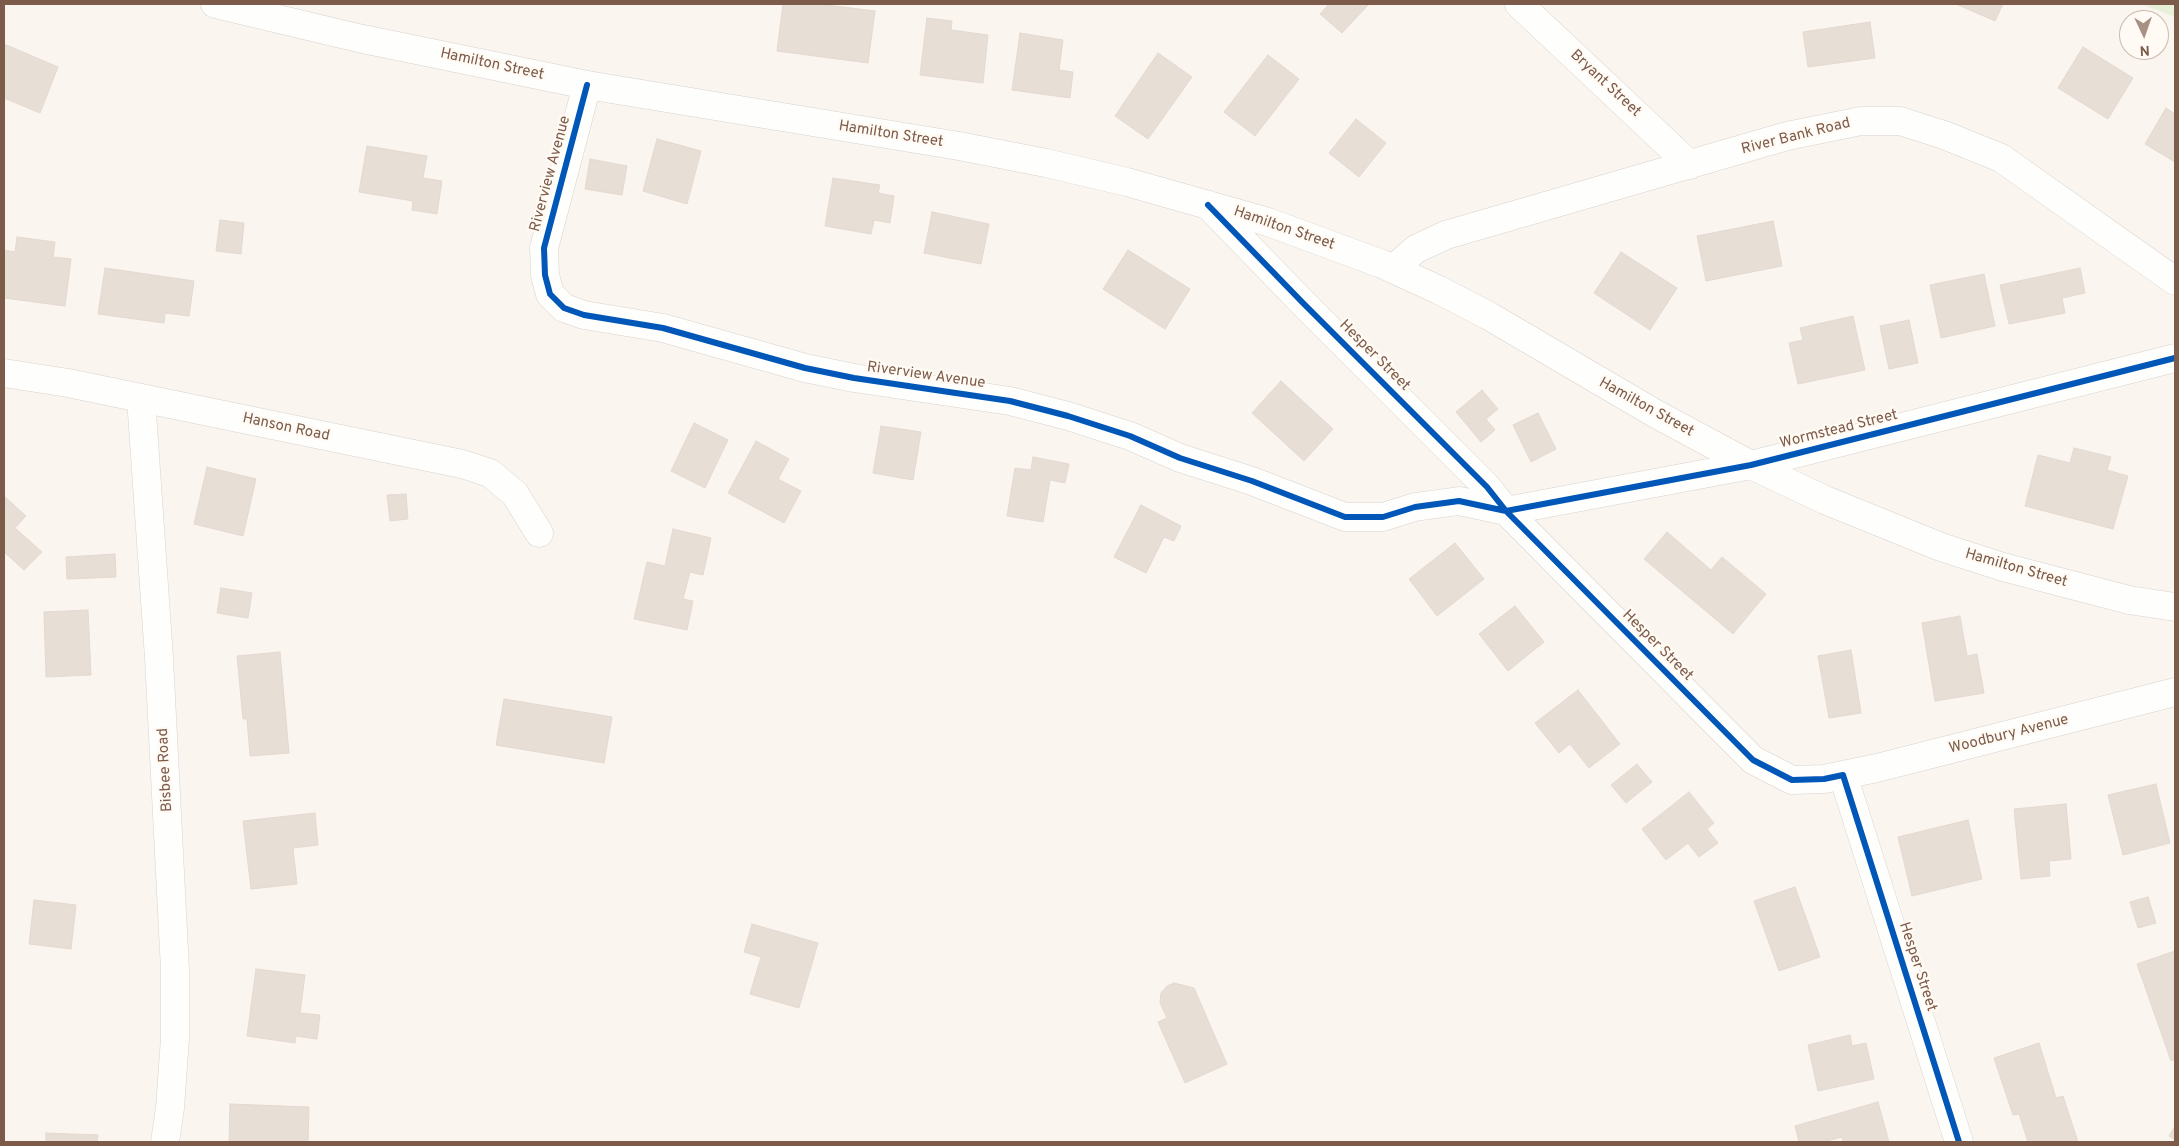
<!DOCTYPE html>
<style>
body{margin:0}
#map{position:relative;width:2179px;height:1146px;overflow:hidden;background:#faf5ef;font-family:Overpass,sans-serif}
canvas{display:block}
.frame{position:absolute;inset:0;border:5px solid #7c5b4a;pointer-events:none}
.north{position:absolute;left:2119px;top:10px;width:50px;height:50px;box-sizing:border-box;background:#fffaf3;border:1px solid #cbbaaf;border-radius:50%;rotate:177deg;font-size:14px;font-weight:700;line-height:20px;text-align:center;color:#7c5b4a}
.north::after{content:'';display:block;margin:auto;width:18px;height:22px;background:#a89184;clip-path:polygon(50% 0,100% 100%,50% 72%,0 100%)}
</style>
<div id="map">
<canvas width="2179" height="1146"></canvas>
<div class="frame"></div>
<div class="north">N</div>
</div>
<script>
const c = document.querySelector('canvas').getContext('2d');
c.lineJoin = 'round';
function fill(path, color) { c.fillStyle = color; c.fill(path, 'evenodd'); }
const toPath = rows => new Path2D(rows.map(r => 'M' + r).join(''));
function stroke(path, color, width, dash) { c.strokeStyle = color; c.lineWidth = width; c.lineCap = dash ? 'butt' : 'round'; c.setLineDash(dash || []); c.stroke(path); }
function label(font, color, halo, rows, align = 'center') {
  c.font = font + ' Overpass,sans-serif'; c.lineWidth = 4.5; c.setLineDash([]); c.textBaseline = 'middle'; c.strokeStyle = halo; c.fillStyle = color; for (const [text, x, y, turn = 0] of rows) {
    c.save(); c.translate(x, y); c.rotate((+turn || 0) * Math.PI / 180); c.textAlign = isNaN(turn) ? turn : align; if (halo) c.strokeText(text, 0, 0); c.fillText(text, 0, 0); c.restore();
  }
}
fill(toPath([
 [2142,4,2175,4,2175,17,2144,5]
]), '#e7f1d9');
const building = toPath([
 [783,4,819,4,875,11,868,63,777,51,783,4],
 [1329,4,1369,4,1342,33,1320,14,1329,4],
 [1956,4,2003,4,1995,21,1956,4],
 [927,18,952,21,951,30,988,35,983,83,920,75,927,18],
 [1870,22,1875,58,1808,67,1803,32,1870,22],
 [1020,33,1063,40,1059,70,1073,72,1070,98,1012,90,1020,33],
 [4,44,58,67,40,113,4,98,4,44],
 [2083,47,2133,78,2108,119,2058,88,2083,47],
 [1158,53,1192,77,1148,139,1115,116,1158,53],
 [1268,55,1299,79,1255,136,1224,112,1268,55],
 [2166,108,2175,114,2175,162,2145,144,2166,108],
 [1356,119,1386,143,1359,177,1329,153,1356,119],
 [657,139,701,151,687,204,643,191,657,139],
 [367,146,427,156,423,178,442,181,437,214,412,210,413,201,359,192,367,146],
 [590,159,627,166,622,195,585,189,590,159],
 [833,178,880,185,878,193,894,196,890,223,874,220,871,234,825,226,833,178],
 [932,212,989,224,981,264,924,253,932,212],
 [220,220,244,223,241,254,216,251,220,220],
 [1773,221,1782,266,1706,281,1697,236,1773,221],
 [17,237,55,242,53,257,71,259,65,306,4,298,4,250,15,252,17,237],
 [1128,250,1190,289,1165,329,1103,289,1128,250],
 [1621,252,1677,288,1650,330,1594,293,1621,252],
 [105,268,194,281,189,316,165,313,164,323,98,314,105,268],
 [2080,268,2085,293,2062,298,2065,313,2009,324,2000,285,2080,268],
 [1984,274,1995,326,1941,338,1930,285,1984,274],
 [1853,316,1865,370,1798,384,1789,343,1803,340,1800,328,1853,316],
 [1909,320,1918,363,1889,369,1880,326,1909,320],
 [1281,381,1333,429,1304,461,1252,413,1281,381],
 [1482,390,1498,409,1486,419,1495,430,1481,442,1456,412,1482,390],
 [1538,413,1556,449,1531,462,1513,425,1538,413],
 [694,423,728,440,705,488,671,471,694,423],
 [881,426,921,432,913,480,873,473,881,426],
 [756,441,789,459,778,479,801,491,784,523,728,493,756,441],
 [2074,448,2111,457,2107,470,2128,476,2113,529,2025,506,2038,455,2070,463,2074,448],
 [1033,457,1069,464,1065,483,1050,480,1043,522,1007,516,1015,468,1031,470,1033,457],
 [207,467,256,479,243,536,194,524,207,467],
 [406,494,408,519,390,521,387,495,406,494],
 [4,496,26,516,15,528,42,552,24,570,4,552,4,496],
 [1141,505,1181,526,1174,541,1164,537,1146,573,1114,557,1141,505],
 [673,529,711,538,703,575,690,572,683,599,693,601,687,630,634,619,647,562,665,566,673,529],
 [1667,532,1711,570,1722,557,1766,594,1733,634,1644,559,1667,532],
 [1455,543,1484,579,1437,616,1409,579,1455,543],
 [115,554,116,577,67,579,66,557,115,554],
 [221,588,252,593,248,618,217,613,221,588],
 [1515,606,1544,642,1508,671,1479,634,1515,606],
 [88,610,91,675,46,677,44,612,88,610],
 [1960,616,1967,656,1977,654,1984,693,1935,701,1922,623,1960,616],
 [1851,650,1861,713,1829,718,1818,656,1851,650],
 [280,652,289,753,250,756,247,719,243,719,237,656,280,652],
 [1578,690,1620,744,1589,768,1570,744,1559,753,1535,723,1578,690],
 [504,699,612,717,604,763,496,745,504,699],
 [1637,764,1652,782,1626,803,1611,785,1637,764],
 [2156,784,2170,843,2123,855,2108,795,2156,784],
 [1689,792,1714,823,1707,829,1718,843,1699,857,1688,843,1666,860,1642,829,1689,792],
 [2066,804,2071,859,2049,861,2050,876,2021,879,2014,809,2066,804],
 [315,813,318,845,293,848,297,884,251,889,243,821,315,813],
 [1968,820,1982,879,1912,896,1898,837,1968,820],
 [1795,887,1820,957,1779,971,1754,901,1795,887],
 [2148,897,2156,923,2138,928,2130,902,2148,897],
 [34,900,76,905,71,949,29,944,34,900],
 [752,924,818,943,799,1008,750,994,761,957,744,952,752,924],
 [2175,951,2175,1059,2171,1061,2137,964,2175,951],
 [256,969,305,975,300,1013,320,1015,317,1039,296,1036,295,1043,247,1036,256,969],
 [1174,983,1194,988,1227,1064,1185,1083,1158,1022,1167,1018,1160,1003,1161,993,1167,986,1174,983],
 [1850,1035,1852,1046,1866,1043,1874,1079,1818,1091,1808,1045,1850,1035],
 [2039,1043,2056,1098,2063,1096,2078,1142,2028,1142,2019,1114,2013,1115,1994,1058,2039,1043],
 [1878,1102,1889,1142,1843,1142,1842,1137,1823,1142,1799,1142,1795,1126,1878,1102],
 [230,1104,309,1107,308,1142,229,1142,230,1104],
 [2175,1126,2175,1140,2169,1136,2175,1126],
 [46,1133,98,1135,97,1142,46,1142,46,1133]
]);
fill(building, '#e7ded6');
stroke(building, '#e4d8d0', 1);
const street = toPath([
 [1519,4,1690,165],
 [587,85,544,248,545,275,550,294,564,308,584,315,663,328,805,368,854,378,1010,401,1068,416,1130,436,1180,458,1252,481,1345,517,1383,517,1415,507,1459,501,1506,511,1751,465,2175,358],
 [1208,205,1303,303,1487,487,1506,511,1753,760,1792,780,1824,779,1843,775,1959,1142],
 [1393,269,1416,249,1446,235,1787,136,1861,121,1900,121,1944,135,2001,158,2175,281],
 [4,373,68,383,462,464,490,473,515,494,539,533],
 [141,398,159,658,175,970,175,1038,170,1108,165,1142],
 [1843,775,1877,768,2175,692]
]);
const secondary = toPath([
 [215,4,358,38,587,85,959,146,1046,163,1127,182,1268,222,1382,264,1439,290,1489,316,1656,414,1751,465,1825,500,1941,547,2003,567,2129,600,2175,607]
]);
stroke(street, '#dad2cd', 29);
stroke(secondary, '#dad1cb', 29);
stroke(street, '#fefefd', 28);
stroke(secondary, '#fefefd', 28);
stroke(toPath([
 [587,85,544,248,545,275,550,294,564,308,584,315,663,328,805,368,854,378,1010,401,1068,416,1130,436,1180,458,1252,481,1345,517,1383,517,1415,507,1459,501,1506,511,1751,465,2175,358],
 [1208,205,1303,303,1487,487,1506,511,1753,760,1792,780,1824,779,1843,775,1959,1142]
]), '#0057b8', 6);
label('15px', '#7c5b4a', '#fffaf3', [
 ["Hamilton Street",492,65,12],
 ["Bryant Street",1605,84,43],
 ["Hamilton Street",891,135,9],
 ["River Bank Road",1796,137,-14],
 ["Riverview Avenue",551,174,-75],
 ["Hamilton Street",1284,229,19],
 ["Hesper Street",1374,356,45],
 ["Riverview Avenue",926,376,8],
 ["Hamilton Street",1646,408,29],
 ["Hanson Road",286,428,12],
 ["Wormstead Street",1839,430,-14],
 ["Hamilton Street",2016,569,16],
 ["Hesper Street",1657,646,45],
 ["Woodbury Avenue",2009,735,-14],
 ["Bisbee Road",166,770,-93],
 ["Hesper Street",1917,967,72]
]);
</script>
